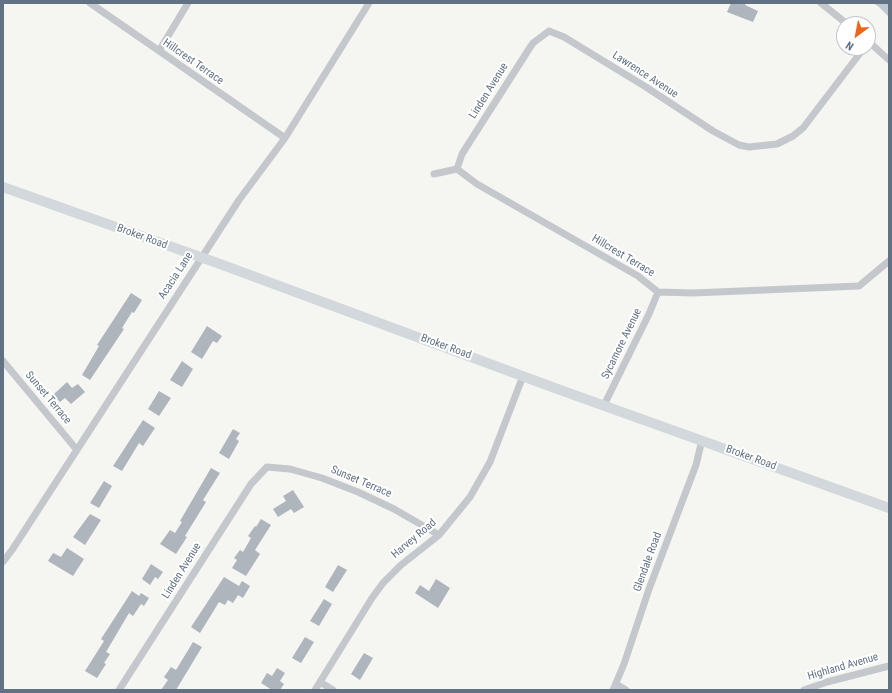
<!DOCTYPE html>
<style>
body{margin:0}
#map{position:relative;width:892px;height:693px;overflow:hidden;background:#f5f5f1;font-family:"Roboto Condensed",sans-serif}
canvas{display:block}
.frame{position:absolute;inset:0;border:4px solid #627184;pointer-events:none}
.north{position:absolute;left:836px;top:16px;width:40px;height:40px;box-sizing:border-box;background:#fff;border:1px solid #c0c6ce;border-radius:50%;rotate:212deg;font-size:11px;font-weight:700;line-height:16px;text-align:center;color:#627184}
.north::after{content:'';display:block;margin:auto;width:14px;height:18px;background:#ef6418;clip-path:polygon(50% 0,100% 100%,50% 72%,0 100%)}
</style>
<div id="map">
<canvas width="892" height="693"></canvas>
<div class="frame"></div>
<div class="north">N</div>
</div>
<script>
const c = document.querySelector('canvas').getContext('2d');
c.lineJoin = 'round';
function fill(path, color) { c.fillStyle = color; c.fill(path, 'evenodd'); }
const toPath = rows => new Path2D(rows.map(r => 'M' + r).join(''));
function stroke(path, color, width, dash) { c.strokeStyle = color; c.lineWidth = width; c.lineCap = dash ? 'butt' : 'round'; c.setLineDash(dash || []); c.stroke(path); }
function label(font, color, halo, rows, align = 'center') {
  c.font = font + ' "Roboto Condensed",sans-serif'; c.lineWidth = 4; c.setLineDash([]); c.textBaseline = 'middle'; c.strokeStyle = halo; c.fillStyle = color; for (const [text, x, y, turn = 0] of rows) {
    c.save(); c.translate(x, y); c.rotate((+turn || 0) * Math.PI / 180); c.textAlign = isNaN(turn) ? turn : align; if (halo) c.strokeText(text, 0, 0); c.fillText(text, 0, 0); c.restore();
  }
}
fill(toPath([
 [873,3,889,3,889,17,879,7]
]), '#c0c9d0');
fill(toPath([
 [731,3,746,3,745,5,758,11,753,22,727,12],
 [131,293,142,300,134,313,132,312,122,328,124,329,90,380,82,375,99,346,97,345],
 [207,326,222,336,217,343,213,341,202,359,191,352],
 [182,361,193,369,182,387,170,380],
 [67,382,72,388,78,384,85,392,71,404,65,398,60,402,53,395],
 [159,391,171,398,159,416,148,409],
 [143,420,155,428,143,446,139,443,122,471,113,466],
 [233,429,240,433,236,439,239,441,229,459,219,453],
 [211,468,220,473,203,500,206,502,185,536,187,537,176,554,160,544,170,530,175,533,182,522,180,521],
 [104,481,112,486,99,508,90,503],
 [293,490,304,507,294,513,291,509,278,517,273,509,286,501,283,496],
 [90,514,101,520,85,545,73,537],
 [261,519,271,525,255,550,260,554,246,576,232,568,237,560,234,558,240,550,243,552,251,538,248,536,255,526,256,527],
 [67,548,84,559,73,576,48,561,53,553,61,557],
 [151,564,163,572,158,579,155,577,150,585,142,579],
 [338,565,347,570,333,592,325,587],
 [224,577,239,586,242,581,250,586,243,598,238,595,233,603,228,600,225,605,219,602,200,633,191,627],
 [436,579,450,588,438,608,415,593,420,585,429,591],
 [132,591,139,596,141,593,149,598,144,606,141,604,133,616,129,613,106,652,110,654,104,663,106,664,97,678,85,671,104,641,101,639],
 [324,599,332,604,319,626,310,621],
 [305,637,314,642,301,663,292,658],
 [193,642,202,647,176,690,161,690,168,680,164,677,171,667,176,670],
 [364,653,373,658,360,680,351,674],
 [277,668,285,673,280,681,284,684,280,690,272,690,261,683,267,673,272,676]
]), '#afb5bc');
stroke(toPath([
 [90,3,285,138],
 [821,3,847,24],
 [868,41,889,60],
 [159,51,188,3],
 [457,169,462,154,529,49,533,43,549,31,564,37,646,87,713,131,739,145,749,147,777,144,793,136,803,128,864,48],
 [457,169,477,184,638,276,658,292,693,293,859,286,889,261],
 [434,174,457,169],
 [3,361,77,450],
 [604,405,649,314,658,292],
 [3,562,12,550,239,200,285,138,369,3],
 [320,682,333,690],
 [616,684,626,690],
 [119,690,251,484,267,467,290,469,322,478,358,492,394,509,439,535],
 [315,690,372,598,383,583,401,565,439,535,470,497,490,462,523,376],
 [613,690,624,664,649,589,696,465,702,440],
 [804,690,827,682,889,666]
]), '#c4c7cb', 7);
stroke(toPath([
 [3,187,220,264,552,387,889,508]
]), '#d3d8dc', 10);
label('11px', '#627184', '#fff', [
 ["Hillcrest Terrace",193,62,35],
 ["Lawrence Avenue",645,75,33],
 ["Linden Avenue",489,91,-58],
 ["Broker Road",142,237,20],
 ["Hillcrest Terrace",623,256,31],
 ["Acacia Lane",176,276,-57],
 ["Sycamore Avenue",622,344,-64],
 ["Broker Road",446,347,20],
 ["Sunset Terrace",48,398,50],
 ["Broker Road",751,458,20],
 ["Sunset Terrace",361,482,23],
 ["Harvey Road",414,539,-40],
 ["Glendale Road",648,562,-70],
 ["Linden Avenue",182,571,-58],
 ["Highland Avenue",843,667,-16]
]);
</script>
